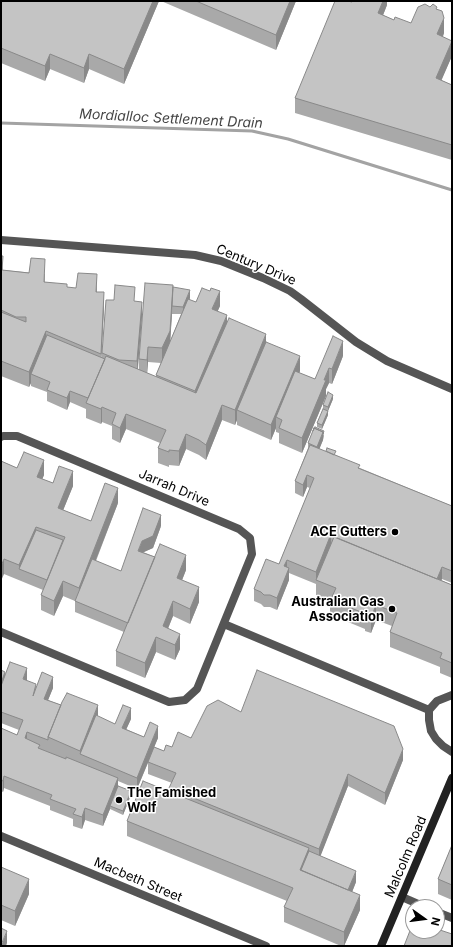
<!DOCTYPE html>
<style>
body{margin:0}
#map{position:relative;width:453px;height:947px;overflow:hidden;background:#fff;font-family:Inter,sans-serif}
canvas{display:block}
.frame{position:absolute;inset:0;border:2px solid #000;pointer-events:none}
.north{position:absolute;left:405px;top:899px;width:40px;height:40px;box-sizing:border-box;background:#fff;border:1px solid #999;border-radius:50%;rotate:104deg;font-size:11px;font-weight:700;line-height:16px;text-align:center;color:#000}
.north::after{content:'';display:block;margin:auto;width:14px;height:18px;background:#000;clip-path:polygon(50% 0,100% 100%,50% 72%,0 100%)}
</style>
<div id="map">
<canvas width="453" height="947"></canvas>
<div class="frame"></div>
<div class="north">N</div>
</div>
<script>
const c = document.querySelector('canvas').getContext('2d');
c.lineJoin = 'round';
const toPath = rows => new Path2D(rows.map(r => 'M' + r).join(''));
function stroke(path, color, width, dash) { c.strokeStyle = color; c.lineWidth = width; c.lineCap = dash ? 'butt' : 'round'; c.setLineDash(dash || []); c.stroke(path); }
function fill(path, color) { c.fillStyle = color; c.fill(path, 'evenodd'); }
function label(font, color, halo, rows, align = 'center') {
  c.font = font + ' Inter,sans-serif'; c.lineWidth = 3; c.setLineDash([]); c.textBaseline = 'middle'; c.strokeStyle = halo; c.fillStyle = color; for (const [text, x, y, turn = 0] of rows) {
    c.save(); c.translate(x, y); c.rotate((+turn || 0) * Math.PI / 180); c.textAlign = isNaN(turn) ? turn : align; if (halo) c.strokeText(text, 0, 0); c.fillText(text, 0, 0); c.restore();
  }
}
stroke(toPath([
 [1,123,252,131,288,139,452,190]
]), '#a3a3a3', 3);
stroke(toPath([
 [1,240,195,255,221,261,263,278,290,291,301,299,356,342,387,361,452,389],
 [1,437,3,436,17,436,239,529,250,538,252,554,197,689,185,700,169,702,1,632],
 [224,624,429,710],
 [452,695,437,701,429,710,429,720,431,731,436,739,443,746,452,752],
 [1,836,266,946],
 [402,897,425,907],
 [437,912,452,918]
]), '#555', 8);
stroke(toPath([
 [381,946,452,778]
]), '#222', 8);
fill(toPath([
 [1,1,159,1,124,84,89,69,84,83,50,69,45,81,1,63],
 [161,1,296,1,276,50],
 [387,1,387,5,383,15,394,20,411,23,437,9,444,33,443,37,452,56,441,80,452,85,452,160,295,113,295,98,352,2],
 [1,256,3,270,45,274,45,282,67,287,97,292,104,307,101,357,102,358,102,353,135,301,142,317,138,369,139,370,139,359,173,293,190,298,189,300,196,302,220,306,217,312,227,324,266,343,300,371,299,373,315,379,343,356,332,384,329,383,326,389,326,396,302,453,279,443,279,433,276,432,276,428,271,440,237,425,237,420,235,425,222,420,206,460,199,455,186,449,179,466,169,465,169,467,158,463,158,448,160,443,126,429,120,443,112,439,112,426,102,422,101,424,86,418,86,409,70,402,67,410,47,401,47,392,31,386,31,383,29,387,1,376],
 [172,313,172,314,181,314,170,342],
 [148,362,161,363,156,375,156,377,147,373],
 [333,399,328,411,328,415,322,429,317,427,317,423,327,411,323,409,323,405],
 [324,435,323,440,319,449,336,455,360,468,452,506,452,583,442,579,441,580,452,585,452,678,440,673,440,667,390,647,390,632,392,626,376,620,371,633,365,631,365,629,336,617,336,618,330,616,330,600,316,595,316,584,289,573,289,580,277,610,270,607,264,607,261,604,254,601,254,589,279,564,310,488,307,487,303,497,295,493,295,481,308,448,308,443],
 [1,461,17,468,44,475,42,479,53,483,73,486,63,510,91,521,118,503,96,561,121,571,161,526,153,548,143,552,186,570,182,580,199,602,190,624,173,616,168,629,180,649,175,660,156,652,145,678,116,666,116,651,124,632,75,612,75,601,63,596,54,616,41,610,41,595,43,590,4,574],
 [1,670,5,675,27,680,26,681,36,687,53,688,48,700,61,705,98,717,115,724,131,719,126,729,144,737,158,738,154,747,164,751,241,712,403,760,385,805,348,786,320,856,356,882,352,892,360,910,344,946,341,946,284,922,284,907,287,901,127,836,127,821,169,792,169,788,172,783,148,774,148,763,137,789,118,781,118,786,131,795,123,815,110,809,103,826,85,820,82,829,73,826,73,819,50,810,50,806,4,788,3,792,1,791,1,728,17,735,19,730,1,723],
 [452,845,452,900,438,894,438,879],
 [1,867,29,894,15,926,1,920]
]), '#a9a9a9');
fill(toPath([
 [153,1,159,1,124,84,124,69],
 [290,1,296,1,276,50,276,35],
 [383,1,387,1,387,5,378,28,378,13],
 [444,18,444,33,437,49,437,34],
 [452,41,452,56,436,93,436,78],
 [50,54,50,69,45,81,45,66],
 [89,54,89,69,84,83,84,68],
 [97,274,97,289,96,307,96,292],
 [173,285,172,313,170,346,162,363,162,348],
 [190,290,190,298,183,314,183,307],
 [220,291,220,306,212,324,212,309],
 [104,292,104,307,101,369,101,354],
 [142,302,142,317,137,376,137,361],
 [227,315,227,330,195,406,195,391],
 [46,331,46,346,31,374,31,383,29,387,29,372],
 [266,334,266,349,237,410,237,420,235,425,235,410],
 [343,341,343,356,332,384,332,369],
 [148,347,148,362,147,375,147,360],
 [300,356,300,371,280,419,276,417,276,428,271,440,271,425],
 [329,368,329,383,326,389,326,396,302,453,302,438],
 [70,391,70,402,67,410,67,398],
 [333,395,333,399,328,411,328,407],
 [222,405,222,420,206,460,206,445],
 [102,407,102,422,101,424,101,409],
 [328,411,328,415,322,429,322,425],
 [126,414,126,429,120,443,120,428],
 [324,431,323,440,317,455,317,447,323,432],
 [186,434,186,449,179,466,179,451],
 [44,460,44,475,37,492,37,477],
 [73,471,73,486,58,523,58,508],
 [307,475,307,487,303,497,303,485],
 [118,488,118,503,79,603,79,588],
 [161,515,161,526,153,548,142,553,138,551,142,541],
 [36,527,36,542,19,569,19,565],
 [331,534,331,546,316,580,316,572],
 [186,555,186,570,177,593,177,578],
 [4,559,4,574,1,581,1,566],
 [287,560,287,572,284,566],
 [442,567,442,579,436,593,436,582],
 [289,568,289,580,277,610,277,598],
 [63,581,63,596,54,616,54,601],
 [199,587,199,602,190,624,190,609],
 [173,601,173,616,163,640,163,626],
 [376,605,376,620,371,633,371,618],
 [180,634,180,649,175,660,175,645],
 [156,637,156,652,145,678,145,663],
 [27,668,27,680,23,691,23,679],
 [5,672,5,687,1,698,1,683],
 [53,677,53,688,44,710,44,699],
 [98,705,98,720,80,754,80,751],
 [131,708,131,719,122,739,122,728],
 [158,726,158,738,137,789,137,778],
 [27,732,27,744,25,738],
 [403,749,403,760,385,805,385,793],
 [348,774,348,786,319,860,319,849],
 [4,776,4,788,3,792,3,781],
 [118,778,118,790,110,806,110,809,103,826,103,815],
 [131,791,131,795,123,815,123,811],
 [85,808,85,820,82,829,82,817],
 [309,848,309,863,304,875,300,870],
 [356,871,356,882,347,905,347,893],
 [29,879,29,894,15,926,15,911],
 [360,895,360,910,344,946,344,932],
 [7,931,7,943,6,946,1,946]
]), '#898989');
const building = toPath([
 [1,1,153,1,124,69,89,54,84,68,50,54,45,66,1,48,1,1],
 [196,1,290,1,276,35,196,1],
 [335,1,348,1,352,2,352,1,383,1,378,13,394,20,395,17,411,23,418,7,425,4,430,7,433,4,437,7,436,9,442,11,444,18,437,34,452,41,436,78,452,85,452,145,295,98,335,1],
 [1,256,3,256,2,270,29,273,31,258,45,259,44,282,67,284,67,287,76,288,78,273,97,274,96,292,104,292,101,354,46,331,29,372,1,361,1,312,26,322,26,317,16,317,1,310,1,256],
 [145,283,173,285,170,331,162,348,148,347,147,360,139,359,145,283],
 [115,285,135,287,134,301,142,302,137,361,119,360,102,353,106,300,114,300,115,285],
 [173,287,190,290,183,307,172,306,173,287],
 [202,288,210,291,211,288,220,291,212,309,227,315,195,391,156,375,188,299,196,302,202,288],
 [229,318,266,334,235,410,222,405,206,445,199,440,186,434,179,451,169,450,169,452,158,448,166,430,126,414,120,428,112,424,116,413,102,407,101,409,86,403,106,356,196,393,229,318],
 [47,335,105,359,88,398,70,391,67,398,47,390,50,382,31,374,47,335],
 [333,336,343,341,332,369,329,368,324,380,326,380,302,438,279,428,282,420,276,417,295,371,315,379,333,336],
 [266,342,300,356,271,425,237,410,266,342],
 [328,392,333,395,328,407,323,405,328,392],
 [323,409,328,411,322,425,317,423,323,409],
 [315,427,324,431,323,434,323,432,314,428,313,431,315,427],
 [314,428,323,432,317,447,308,443,314,428],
 [310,445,360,465,358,468,452,506,452,571,442,567,437,579,335,537,335,536,331,534,316,572,287,560,284,566,289,568,277,598,270,595,264,595,261,592,254,589,266,559,279,564,314,478,307,475,303,485,295,481,310,445],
 [327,448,336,451,334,455,326,451,327,448],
 [24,452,44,460,37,477,53,483,59,466,73,471,58,508,91,521,105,483,118,488,79,588,63,581,54,601,41,595,65,537,36,527,19,565,4,559,1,566,1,461,17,468,24,452],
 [143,508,161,515,153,536,142,541,138,551,155,557,128,623,75,601,92,559,121,571,143,508],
 [36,530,63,540,47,580,19,569,36,530],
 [334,537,452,585,452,663,440,658,442,653,390,632,397,613,376,605,371,618,365,616,366,614,336,602,336,603,330,601,336,588,316,580,334,537],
 [160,544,186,555,177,578,199,587,190,609,173,601,163,626,180,634,175,645,156,637,145,663,116,651,160,544],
 [10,662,27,668,23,679,36,684,33,696,42,672,53,677,44,699,61,705,48,737,48,740,27,732,25,738,40,745,38,748,66,759,66,757,118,778,103,815,85,808,82,817,73,814,76,809,50,799,52,795,4,776,3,781,1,780,1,728,17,735,23,720,1,712,1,686,10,662],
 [1,670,5,672,1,683,1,670],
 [257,670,394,726,403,749,385,793,348,774,319,849,169,788,176,773,148,762,154,747,164,751,166,745,172,747,178,732,191,738,207,706,218,700,241,712,257,670],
 [67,693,98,705,80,751,48,737,62,702,67,693],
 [123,705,131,708,122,728,144,737,150,722,158,726,137,778,80,754,96,715,115,724,123,705],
 [143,781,309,848,300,870,360,895,344,932,284,907,293,888,127,821,143,781],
 [118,786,131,791,123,811,110,806,118,786],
 [452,845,452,885,438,879,452,845],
 [309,851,356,871,348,890,301,870,309,851],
 [1,867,29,879,15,911,1,905,1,867],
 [413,923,413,931,437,931,437,929,452,934,452,946,404,946,413,923],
 [1,928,7,931,1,945,1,928]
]);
fill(building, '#c4c4c4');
stroke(building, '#898989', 1);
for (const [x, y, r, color] of [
 [395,532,4,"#000"],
 [392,609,4,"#000"],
 [119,800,4,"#000"]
]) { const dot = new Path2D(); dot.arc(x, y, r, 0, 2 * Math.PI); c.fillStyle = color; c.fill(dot); stroke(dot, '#fff', 1.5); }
label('13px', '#000', '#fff', [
 ["Century Drive",256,265,23],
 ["Jarrah Drive",174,488,23],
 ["Malcolm Road",406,857,-67],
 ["Macbeth Street",138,880,23]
]);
label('bold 13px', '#000', '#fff', [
 ["ACE Gutters",387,532],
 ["Australian Gas",384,602],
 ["Association",384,617],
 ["The Famished",127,793,"left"],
 ["Wolf",127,808,"left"]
], 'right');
label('italic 14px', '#444', '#fff', [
 ["Mordialloc Settlement Drain",171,119,3]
]);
</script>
